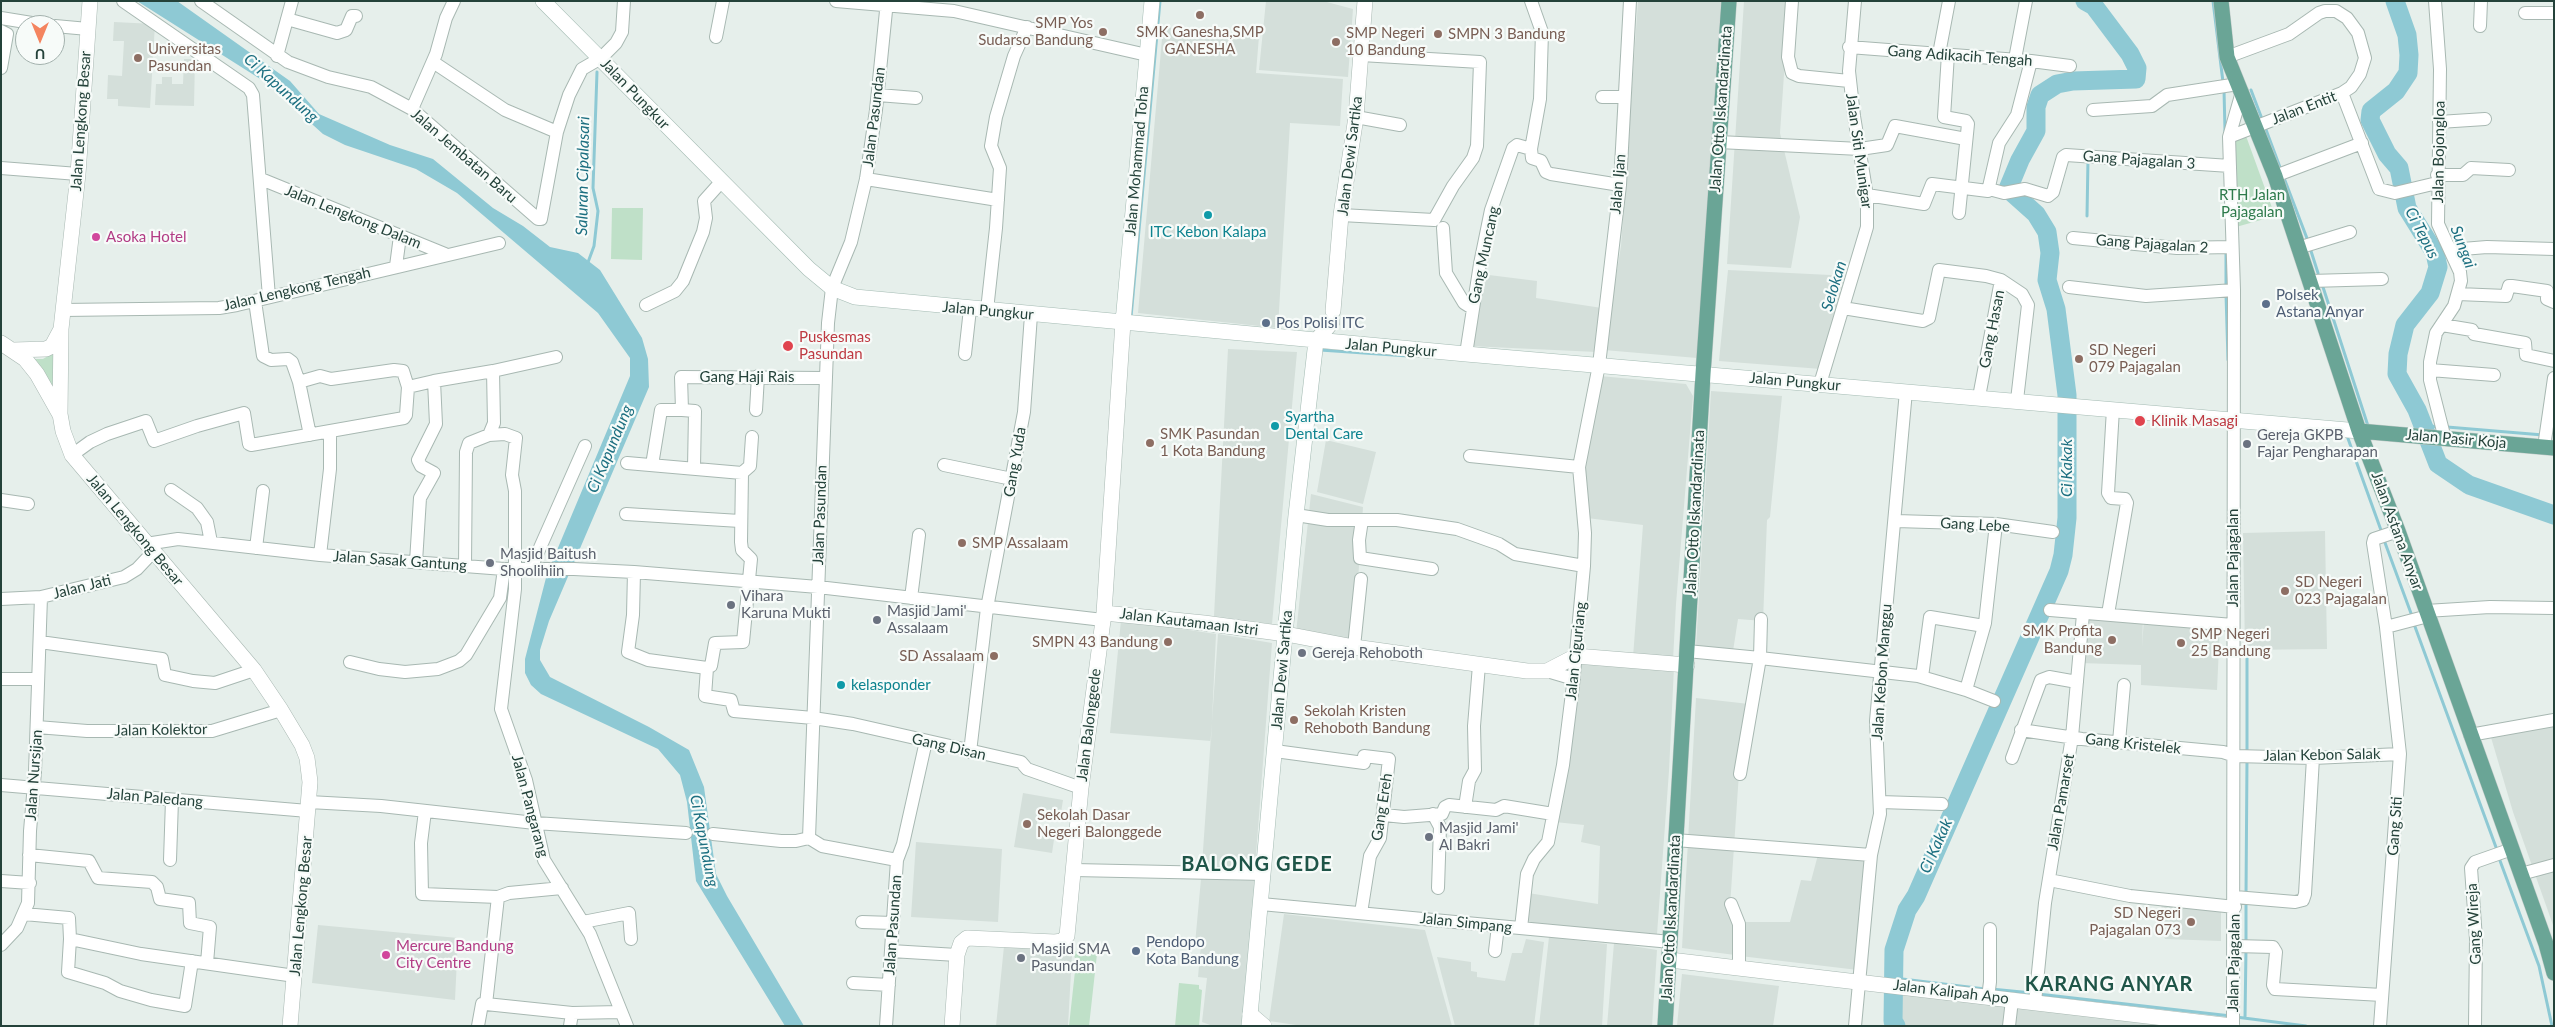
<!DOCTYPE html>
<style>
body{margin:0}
#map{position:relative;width:2555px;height:1027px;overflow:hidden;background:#e6efeb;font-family:Lato,sans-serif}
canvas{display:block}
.frame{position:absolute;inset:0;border:2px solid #24423a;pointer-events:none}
.north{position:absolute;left:15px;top:15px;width:50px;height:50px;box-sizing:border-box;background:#f7fbf9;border:1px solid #a3b1ad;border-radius:50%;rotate:180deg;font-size:14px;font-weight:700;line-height:20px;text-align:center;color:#24423a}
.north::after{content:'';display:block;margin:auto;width:18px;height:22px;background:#f4845f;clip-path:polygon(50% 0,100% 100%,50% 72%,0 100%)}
</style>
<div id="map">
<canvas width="2555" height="1027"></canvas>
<div class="frame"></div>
<div class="north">U</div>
</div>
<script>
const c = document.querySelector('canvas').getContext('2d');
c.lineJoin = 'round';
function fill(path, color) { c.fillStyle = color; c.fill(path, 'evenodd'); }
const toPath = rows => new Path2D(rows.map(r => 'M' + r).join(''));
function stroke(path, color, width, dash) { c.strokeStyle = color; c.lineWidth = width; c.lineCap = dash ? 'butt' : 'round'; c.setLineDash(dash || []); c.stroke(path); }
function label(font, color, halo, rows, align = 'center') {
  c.font = font + ' Lato,sans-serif'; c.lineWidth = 4.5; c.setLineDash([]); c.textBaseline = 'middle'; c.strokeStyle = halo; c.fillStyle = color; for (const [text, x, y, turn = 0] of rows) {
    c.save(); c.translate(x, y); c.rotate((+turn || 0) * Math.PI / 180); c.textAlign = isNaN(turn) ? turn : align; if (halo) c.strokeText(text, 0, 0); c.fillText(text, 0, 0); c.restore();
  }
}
fill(toPath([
 [1266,1,1323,1,1353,9,1348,77,1259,70],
 [1638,1,1721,1,1697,358,1604,350,1621,246],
 [1744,1,1789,1,1780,133,1800,217,1791,268,1727,264],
 [114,22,155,24,150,108,118,106,118,99,107,99,108,75,122,76,124,41,113,41],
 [1163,27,1259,36,1256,73,1343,79,1340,126,1290,123,1278,328,1138,313],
 [184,59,195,59,194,106,155,105,156,84,162,84,162,77,172,77,172,84,183,84],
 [1728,270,1851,276,1821,369,1719,361],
 [1481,274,1537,281,1536,298,1602,308,1597,352,1469,346],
 [1228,349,1297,352,1272,624,1214,616],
 [1600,376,1686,384,1693,396,1676,604,1673,660,1633,657,1643,525,1587,518,1583,470],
 [1711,391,1782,396,1770,517,1767,520,1763,621,1738,619,1733,651,1696,646],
 [1326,440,1376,452,1363,504,1317,492],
 [1311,494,1363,507,1354,639,1296,633],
 [2325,531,2327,649,2245,650,2243,533],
 [2084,615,2143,617,2142,647,2144,618,2220,625,2217,690,2141,685,2141,665,2080,663],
 [1121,620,1216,634,1211,741,1110,733],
 [1218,634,1272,643,1255,868,1202,865],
 [1582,661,1674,667,1669,771,1657,934,1642,936,1526,924,1528,893,1598,904,1600,846,1581,842,1584,825,1555,822],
 [1696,698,1749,704,1740,758,1730,906,1737,918,1735,955,1682,948],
 [2554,724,2554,928,2513,812,2490,734],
 [1023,793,1063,800,1060,819,1038,816,1036,829,1055,833,1052,853,1014,847],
 [916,842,1002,849,998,922,911,917],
 [1819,851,1870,854,1858,970,1740,956,1741,922,1790,922,1801,880,1811,881],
 [1201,879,1255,881,1243,1026,1213,1026,1202,1022,1207,978,1198,977,1201,944,1195,944],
 [2162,900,2221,907,2221,941,2165,939,2160,925],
 [1284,914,1425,930,1452,1026,1303,1026,1269,1021],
 [318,925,458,938,455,1000,312,983],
 [1549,937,1607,944,1602,1026,1539,1026],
 [1526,939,1544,942,1534,1026,1455,1026,1437,957,1471,962,1471,971,1477,972,1477,977,1505,981,1512,953,1522,953],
 [1614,943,1657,950,1652,1026,1607,1026],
 [1004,946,1064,948,1072,954,1068,1026,996,1026],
 [1682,974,1779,986,1773,1026,1677,1026],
 [1901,992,2206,1026,1901,1026]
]), '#d4dfda');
fill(toPath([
 [2246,136,2275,216,2236,227,2233,142],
 [612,208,643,208,642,260,611,259],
 [59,349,54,392,34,359,43,359],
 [1073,951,1097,954,1089,1026,1069,1026,1076,962],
 [1179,983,1199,985,1199,989,1202,990,1199,1026,1175,1026]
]), '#bfe0c8');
fill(toPath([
 [137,1,177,1,290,81,319,114,390,145,433,159,493,208,523,226,550,247,578,253,600,270,642,338,648,359,649,387,549,621,540,650,540,660,550,677,649,727,689,750,704,787,716,874,727,896,804,1026,785,1026,696,881,687,802,680,775,658,749,541,694,531,685,525,673,525,659,547,574,630,376,630,358,598,313,457,193,416,169,345,145,323,134,265,82]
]), '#8ec9d4');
stroke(toPath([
 [2213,1,2223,82],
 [2071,69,2073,81],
 [2224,90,2225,131],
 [2251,90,2262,119],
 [2265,127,2281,170],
 [2284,178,2308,241],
 [2087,216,2088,159],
 [2310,248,2318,273],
 [587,265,594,246,598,211,593,188,597,72],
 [2322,284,2368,426],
 [2226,287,2226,251],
 [2226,294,2228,360],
 [1131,317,1160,1],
 [1320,350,1408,356],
 [2423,425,2439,427],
 [2447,427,2543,435],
 [2346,433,2382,533],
 [2384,540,2412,616],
 [2414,624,2497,850],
 [2247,654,2247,753],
 [2499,858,2539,966,2552,1026],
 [2246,896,2247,759],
 [2246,944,2246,900],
 [1894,978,1985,989],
 [1991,989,2032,993],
 [2038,994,2231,1016],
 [2236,1017,2306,1026],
 [2245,1018,2246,949]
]), '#8ec9d4', 3);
stroke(toPath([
 [2395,1,2407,35,2409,55,2408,73,2396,91,2371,111,2370,120,2387,154,2399,168,2407,208,2435,253,2438,267,2430,293,2405,325,2398,354,2397,374,2417,410,2438,464,2469,485,2554,515],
 [1896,1026,1893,1021,1894,950,1907,910,1916,896,2059,571,2063,555,2067,518,2067,395,2056,309,2047,280,2050,253,2047,232,2036,214,2008,189,2020,160,2036,131,2036,107,2040,95,2057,84,2073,81,2136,79,2137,68,2130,54,2094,6,2085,1]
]), '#8ec9d4', 19);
const minor = toPath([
 [123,1,249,88,253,95,269,297],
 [201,1,288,62,328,77,371,87,412,109,538,219,541,219,557,132,569,95,582,69,601,58,616,43,622,32,624,1],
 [836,1,954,11,1147,55],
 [1531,1,1542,32,1540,99,1531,149,1532,158,1541,161,1546,172,1551,174,1620,185],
 [1792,1,1788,57,1792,73,1799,76,1849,81],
 [2435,1,2440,69,2438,224,2460,272,2461,281,2454,306,2436,333,2430,362,2430,380,2445,439],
 [2525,13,2554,13],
 [1,18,44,25],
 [287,19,337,33,346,30,352,16,356,16],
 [55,26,88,29],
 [2480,26,2481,1],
 [1,31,7,34,1,68],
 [716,37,723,1],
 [1849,47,2031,61,2070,66],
 [1939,54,1949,1],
 [1948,54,1944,117,1966,121,1968,124,1959,213],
 [277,56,292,1],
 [2227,57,2289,34,2319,13,2325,11,2336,11,2347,18,2358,33,2365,58,2360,74,2351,87,2342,93,2229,137],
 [2015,59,2026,1],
 [433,62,505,110,557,132],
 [2342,93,2379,189,2395,193,2437,183],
 [878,95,916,98],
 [1602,97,1624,97],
 [412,109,436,54,446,18,454,1],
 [2093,110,2152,106,2167,95,2238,84],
 [1356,117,1400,125],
 [2439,122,2485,119],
 [1719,142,1860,149,1887,145,1895,126,1966,139],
 [1,168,78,174],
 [2437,175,2463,175,2471,168,2509,170],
 [2275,176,2362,143],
 [261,179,445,254],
 [866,179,998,200],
 [1989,189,2004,193,2025,189,2048,196,2053,192,2063,157,2066,155,2230,166],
 [1867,195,1924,204,1932,184,1988,191,1999,143,2017,115,2031,61],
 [1341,215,1434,220,1453,186,1473,158,1477,146,1480,62,1361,55],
 [1443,228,1446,273,1464,303,1472,308],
 [2073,238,2177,248,2231,247],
 [2298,248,2350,232],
 [2450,250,2487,247,2554,249],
 [396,266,400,236],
 [2001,280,2022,294,2028,305,2017,400],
 [2310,281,2382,279],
 [2069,287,2146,296,2234,290],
 [2458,294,2506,296,2509,286,2512,286,2547,291,2547,299,2554,302],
 [255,301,263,356,271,360,288,359,292,362,299,382,320,376,331,379,394,370,403,371,408,387,434,381],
 [646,305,675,291,683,281,703,232,706,218,704,201,721,182],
 [1843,308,1923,321,1929,318,1939,270,1986,276,2001,280,1979,397],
 [63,310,219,308,237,305,499,243],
 [987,310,996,228,1000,168,991,146,996,117,1014,56,1027,27],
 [2442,325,2472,330,2474,334,2525,343,2526,355,2554,361],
 [965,354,970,309],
 [1466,354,1480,264,1491,210,1513,148,1517,145,1531,149],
 [2430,370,2494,375],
 [299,382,310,435],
 [1820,384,1867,227,1867,196,1854,116,1849,71,1855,1],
 [756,410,758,376],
 [489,435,505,434,516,438,512,475,515,491,515,589,501,709,526,780,544,860,590,934,627,1026],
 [2544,447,2554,378],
 [72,455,90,442,107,434,146,421,154,441,197,426,244,413,249,444,251,445,404,418,406,415,408,387],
 [1470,456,1579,467],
 [627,463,742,473,750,466,752,437],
 [652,465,661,410,682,410],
 [944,465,1012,479],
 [694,468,695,411,682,410,681,377,825,378],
 [171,490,197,508,207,522,211,542],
 [1,500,28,504],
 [626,514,740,521],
 [1296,515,1328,520,1397,520,1457,529,1499,544,1515,554,1584,566],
 [1362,520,1359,540,1360,558,1432,569],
 [1896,521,1996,524,2053,532],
 [146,544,178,539,320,555,504,569,574,569,634,572,818,587,1103,620],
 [256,548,263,491],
 [320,555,330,469,330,431],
 [416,562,420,498,434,473,421,466,418,460,436,424,434,381,493,371,556,357],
 [465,566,466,452,469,443,489,435,494,423,493,371],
 [531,568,585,446],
 [634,572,633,615,628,652,648,660,707,668,705,696,731,700,734,711,813,718,853,724,1021,762,1027,769,1081,788],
 [911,598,919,535],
 [1,599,41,597,124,577,137,569,153,552],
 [2050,610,2233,625],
 [2426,611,2490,607,2553,608],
 [2108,614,2127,503,2125,499,2111,498,2108,493,2113,409],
 [1761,619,1760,658,1918,676,1966,690,1994,701],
 [2386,627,2428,616],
 [40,642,162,659,165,675,193,681,215,683,254,670],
 [1354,647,1361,579],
 [1687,651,1760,658,1740,774],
 [350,662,379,669,405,672,438,669,459,661,466,655,500,598,504,569],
 [707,668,711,666,715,643,743,642,751,559,742,550,741,542,742,473],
 [1547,671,1574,679],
 [1922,677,1930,617,1984,626],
 [1,679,37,679],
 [1966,690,1985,623,1996,524],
 [37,727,87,731,212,731,281,710],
 [2021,730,2082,739,2223,752,2235,756,2313,758,2400,754],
 [2470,735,2554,720],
 [2119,742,2124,685],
 [1275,751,1364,763,1364,756,1389,759,1380,838,1370,856,1361,913],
 [970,752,987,608,1024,412,1031,315],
 [2012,758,2041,680,2049,677,2077,682],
 [1,785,308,811],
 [309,802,381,806,535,823,686,833],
 [1880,802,1942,804],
 [1465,807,1469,781,1475,770,1474,726,1479,665],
 [425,811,421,843,422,894,498,897,509,893,562,888],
 [1433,814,1440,827,1438,888],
 [1384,815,1404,817,1442,814,1445,807,1449,805,1496,810,1504,806,1553,814],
 [713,834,781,841,796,841,809,838],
 [809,838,828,323,832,288,851,242,866,179,876,110,887,1],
 [809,838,822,846,897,860,886,1026],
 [1675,840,1871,855],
 [29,855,89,861,98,878,152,882,157,887,160,899,189,903,190,923,210,927,207,963],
 [170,860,172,800],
 [897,860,903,844,926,741],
 [1074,870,1264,874],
 [2521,874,2554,865],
 [2049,880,2130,896,2235,907],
 [1,881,30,883],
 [2235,897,2295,902,2303,900,2305,894,2313,758],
 [1261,904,1671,942],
 [1731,904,1739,924,1739,968],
 [24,914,69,918,70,939],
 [583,922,629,913,631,939],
 [862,922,893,923],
 [1521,928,1527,874,1534,859,1548,842,1563,765,1573,685,1584,566,1585,533,1579,467,1599,365,1620,185,1630,1],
 [1,945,17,928,28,903,30,831,35,772,41,597],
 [2235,946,2273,947,2276,952,2273,985,2275,989,2382,995],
 [891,951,957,955],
 [1495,951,1498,926],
 [192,961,185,1006,151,1000,120,991,105,983,68,972,70,939,141,954,295,976],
 [853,983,889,985],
 [1988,997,1990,982,1990,929],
 [2035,1002,2045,903,2072,737,2083,614],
 [486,1004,572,1013,620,1012],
 [478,1026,482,1004,486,1004,498,897],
 [570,1026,572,1013],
 [1855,1026,1871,855,1880,814,1876,721,1906,391],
 [2009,1026,2012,1000],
 [2233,1026,2234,290,2229,137,2242,92],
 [2380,1026,2400,754,2386,627,2373,543,2374,539,2398,531],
 [2475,1026,2476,939,2471,868,2475,862,2512,849]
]);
const tertiary = toPath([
 [90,1,78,174,61,329,60,414,63,431,72,455,254,670,281,710,302,745,307,758,310,782,290,1026],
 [1333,311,1341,215,1356,117,1365,1],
 [1316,341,1332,322],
 [1,343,25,359,37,374,59,413],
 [14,350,46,349,52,346,60,331],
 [1104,613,1204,623,1286,634,1354,647,1527,671,1547,671,1576,656,1687,665],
 [1670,960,2232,1026],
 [1250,1014,1264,1026],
 [952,1026,957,955,961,943,967,938,1055,942,1062,941,1067,936,1081,788,1104,613,1123,322]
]);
const secondary = toPath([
 [543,1,809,269,832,288,855,297,1466,354,2359,431],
 [1123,322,1152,1],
 [1249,1026,1296,515,1316,341]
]);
const primary = toPath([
 [2221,1,2227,57,2275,176,2359,431,2398,531,2546,944,2554,973],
 [2359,431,2554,448],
 [1665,1026,1703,374,1729,1]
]);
stroke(minor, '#a8b8b2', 14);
stroke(tertiary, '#a8b8b2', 16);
stroke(secondary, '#a4bbb3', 16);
stroke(primary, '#c2cac8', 16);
stroke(minor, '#fff', 12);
stroke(tertiary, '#fff', 15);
stroke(secondary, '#fff', 15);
stroke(primary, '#6aa596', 15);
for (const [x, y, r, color] of [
 [1200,15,5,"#8d6e63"],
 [1103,32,5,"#8d6e63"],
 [1438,34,5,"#8d6e63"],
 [1336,42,5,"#8d6e63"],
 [138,58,5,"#8d6e63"],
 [1208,215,5,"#0f9aa8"],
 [96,237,5,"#d1479c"],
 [2266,304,5,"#5c6f8a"],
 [1266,323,5,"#5c6f8a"],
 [788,346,6,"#e0444e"],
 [2079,359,5,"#8d6e63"],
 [2140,421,6,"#e0444e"],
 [1275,426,5,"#0f9aa8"],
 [1150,443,5,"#8d6e63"],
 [2247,444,5,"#6b7280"],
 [962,543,5,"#8d6e63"],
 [490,563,5,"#6b7280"],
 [2285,591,5,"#8d6e63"],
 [731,605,5,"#6b7280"],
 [877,620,5,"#6b7280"],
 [2112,640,5,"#8d6e63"],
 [1168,642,5,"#8d6e63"],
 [2181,643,5,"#8d6e63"],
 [1302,653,5,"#6b7280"],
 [994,656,5,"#8d6e63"],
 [841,685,5,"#0f9aa8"],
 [1294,720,5,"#8d6e63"],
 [1027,824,5,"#8d6e63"],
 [1429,837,5,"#6b7280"],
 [2191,922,5,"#8d6e63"],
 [1136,951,5,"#5c6f8a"],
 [386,955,5,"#d1479c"],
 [1021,958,5,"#6b7280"]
]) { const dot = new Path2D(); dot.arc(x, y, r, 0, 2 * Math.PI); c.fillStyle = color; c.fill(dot); stroke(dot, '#f7fbf9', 2); }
label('15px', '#785e54', '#f7fbf9', [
 ["SMP Yos",1093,23,"right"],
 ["Sudarso Bandung",1093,40,"right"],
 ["SMK Ganesha,SMP",1200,32,"center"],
 ["GANESHA",1200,49,"center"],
 ["SMP Negeri",1346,33],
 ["10 Bandung",1346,50],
 ["SMPN 3 Bandung",1448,34],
 ["Universitas",148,49],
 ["Pasundan",148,66],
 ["SD Negeri",2089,350],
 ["079 Pajagalan",2089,367],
 ["SMK Pasundan",1160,434],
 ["1 Kota Bandung",1160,451],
 ["SMP Assalaam",972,543],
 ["SD Negeri",2295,582],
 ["023 Pajagalan",2295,599],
 ["SMK Profita",2102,631,"right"],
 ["Bandung",2102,648,"right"],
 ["SMP Negeri",2191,634],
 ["25 Bandung",2191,651],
 ["SMPN 43 Bandung",1158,642,"right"],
 ["SD Assalaam",984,656,"right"],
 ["Sekolah Kristen",1304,711],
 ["Rehoboth Bandung",1304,728],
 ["Sekolah Dasar",1037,815],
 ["Negeri Balonggede",1037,832],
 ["SD Negeri",2181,913,"right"],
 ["Pajagalan 073",2181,930,"right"]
], 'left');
label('15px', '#24423a', '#f7fbf9', [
 ["Gang Adikacih Tengah",1960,56,4],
 ["Jalan Pungkur",635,94,46],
 ["Jalan Entit",2304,108,-21],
 ["Jalan Otto Iskandardinata",1721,109,-86],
 ["Jalan Pasundan",874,117,-83],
 ["Jalan Lengkong Besar",81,121,-86],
 ["Jalan Siti Munigar",1859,151,82],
 ["Jalan Bojongloa",2439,152,-89],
 ["Jalan Jembatan Baru",464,156,41],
 ["Jalan Dewi Sartika",1350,156,-83],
 ["Gang Pajagalan 3",2139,160,4],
 ["Jalan Mohammad Toha",1137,161,-85],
 ["Jalan Ijan",1618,184,-85],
 ["Jalan Lengkong Dalam",353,217,22],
 ["Gang Pajagalan 2",2152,244,4],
 ["Gang Muncang",1484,255,-78],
 ["Jalan Lengkong Tengah",297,289,-13],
 ["Jalan Pungkur",988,311,5],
 ["Gang Hasan",1992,329,-79],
 ["Jalan Pungkur",1391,348,5],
 ["Gang Haji Rais",747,377],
 ["Jalan Pungkur",1795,382,5],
 ["Jalan Pasir Koja",2456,439,5],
 ["Gang Yuda",1015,462,-80],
 ["Jalan Otto Iskandardinata",1695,513,-87],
 ["Jalan Pasundan",820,515,-88],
 ["Gang Lebe",1975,525,3],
 ["Jalan Lengkong Besar",135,530,50],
 ["Jalan Astana Anyar",2397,531,70],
 ["Jalan Pajagalan",2233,558,-90],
 ["Jalan Sasak Gantung",400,561,4],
 ["Jalan Jati",82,587,-14],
 ["Jalan Kautamaan Istri",1189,622,7],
 ["Jalan Ciguriang",1576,651,-84],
 ["Jalan Dewi Sartika",1282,670,-85],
 ["Jalan Kebon Manggu",1882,672,-86],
 ["Jalan Balonggede",1089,725,-83],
 ["Jalan Kolektor",161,730,-1],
 ["Gang Kristelek",2133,744,6],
 ["Gang Disan",949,747,13],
 ["Jalan Kebon Salak",2322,755,-1],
 ["Jalan Nursijan",34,775,-86],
 ["Jalan Paledang",155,798,5],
 ["Jalan Pamarset",2061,802,-80],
 ["Jalan Pangarang",530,806,75],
 ["Gang Ereh",1382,807,-81],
 ["Gang Siti",2395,826,-86],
 ["Jalan Lengkong Besar",301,906,-85],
 ["Jalan Otto Iskandardinata",1671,918,-87],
 ["Jalan Simpang",1466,923,6],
 ["Gang Wireja",2474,924,-93],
 ["Jalan Pasundan",893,925,-86],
 ["Jalan Pajagalan",2234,963,-89],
 ["Jalan Kalipah Apo",1951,992,7]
]);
label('15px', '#2d7a4b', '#f7fbf9', [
 ["RTH Jalan",2252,195],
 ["Pajagalan",2252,212]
]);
label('15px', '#0d838f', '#f7fbf9', [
 ["ITC Kebon Kalapa",1208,232,"center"],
 ["Syartha",1285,417],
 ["Dental Care",1285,434],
 ["kelasponder",851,685]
], 'left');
label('15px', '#b23c85', '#f7fbf9', [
 ["Asoka Hotel",106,237],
 ["Mercure Bandung",396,946],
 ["City Centre",396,963]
], 'left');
label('15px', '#4e5e75', '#f7fbf9', [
 ["Polsek",2276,295],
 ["Astana Anyar",2276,312],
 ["Pos Polisi ITC",1276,323],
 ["Pendopo",1146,942],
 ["Kota Bandung",1146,959]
], 'left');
label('15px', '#be3a42', '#f7fbf9', [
 ["Puskesmas",799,337],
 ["Pasundan",799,354],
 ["Klinik Masagi",2151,421]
], 'left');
label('15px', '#5b616d', '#f7fbf9', [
 ["Gereja GKPB",2257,435],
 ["Fajar Pengharapan",2257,452],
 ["Masjid Baitush",500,554],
 ["Shoolihiin",500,571],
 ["Vihara",741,596],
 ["Karuna Mukti",741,613],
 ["Masjid Jami'",887,611],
 ["Assalaam",887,628],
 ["Gereja Rehoboth",1312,653],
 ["Masjid Jami'",1439,828],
 ["Al Bakri",1439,845],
 ["Masjid SMA",1031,949],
 ["Pasundan",1031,966]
], 'left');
label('italic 16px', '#1c6f80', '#f7fbf9', [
 ["Ci Kapundung",281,88,42],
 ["Saluran Cipalasari",583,176,-89],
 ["Ci Tepus",2422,233,63],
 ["Sungai",2463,247,69],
 ["Selokan",1834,286,-73],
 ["Ci Kapundung",610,449,-67],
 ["Ci Kakak",2067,468,-90],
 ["Ci Kapundung",704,841,79],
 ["Ci Kakak",1936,846,-66]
]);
c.letterSpacing = '1px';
label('bold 20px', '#1f5548', '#f7fbf9', [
 ["BALONG GEDE",1257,865],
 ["KARANG ANYAR",2109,985]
]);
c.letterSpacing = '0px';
</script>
